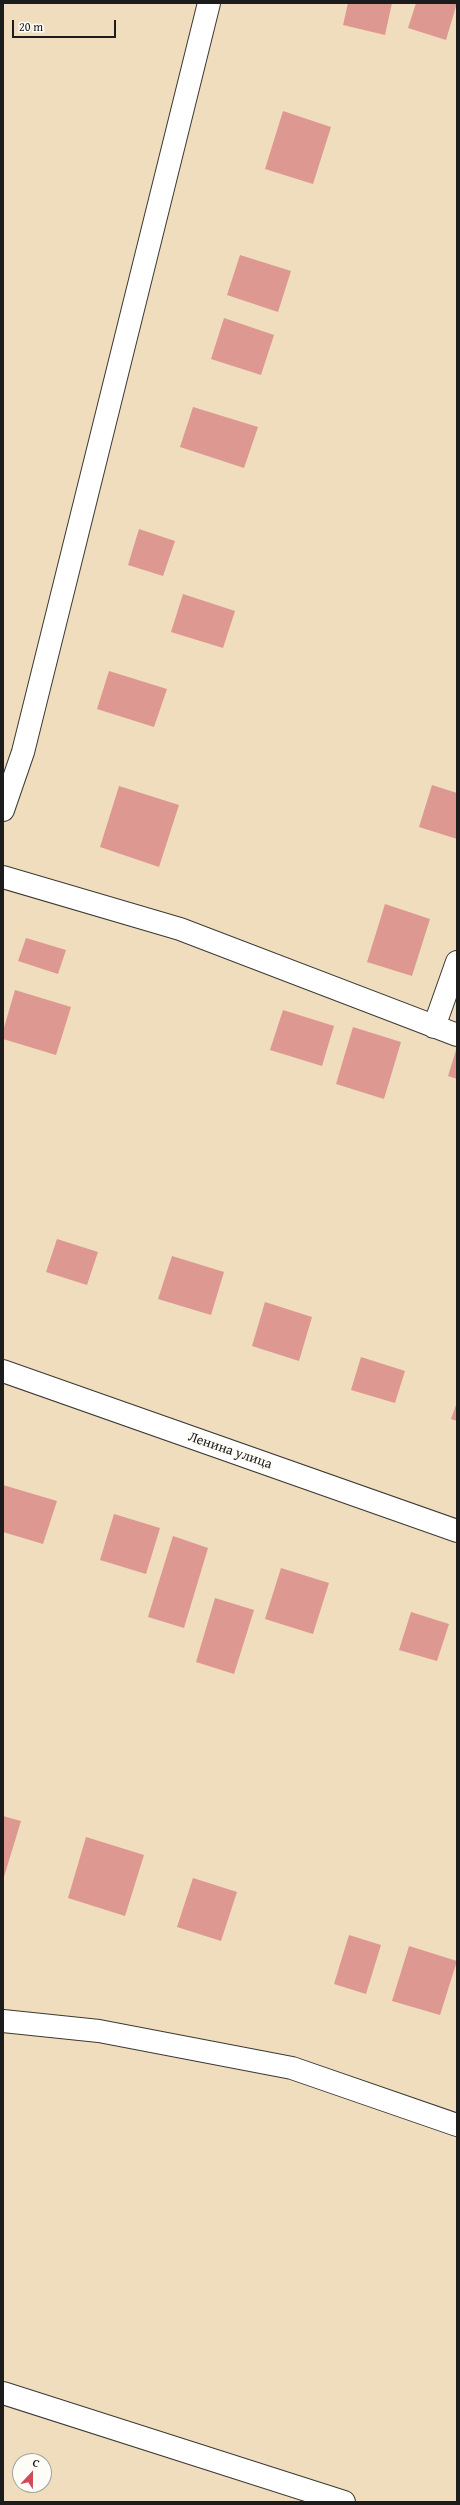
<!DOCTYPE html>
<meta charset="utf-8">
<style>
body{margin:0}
#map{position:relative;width:460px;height:2505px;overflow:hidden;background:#f0ddbd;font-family:"Gentium Book Plus",serif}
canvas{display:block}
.frame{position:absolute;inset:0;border:4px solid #1c1c1c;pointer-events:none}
.north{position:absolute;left:12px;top:2453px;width:40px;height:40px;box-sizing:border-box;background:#fdfcf7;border:1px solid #a3a29f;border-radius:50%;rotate:22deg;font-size:11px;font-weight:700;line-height:16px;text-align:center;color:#1c1c1c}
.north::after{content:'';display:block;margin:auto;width:14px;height:18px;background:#d1495b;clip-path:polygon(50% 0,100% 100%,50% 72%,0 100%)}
.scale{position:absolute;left:12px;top:20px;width:104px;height:18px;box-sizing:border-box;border:2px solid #1c1c1c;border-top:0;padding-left:5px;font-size:12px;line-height:14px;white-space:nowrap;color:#1c1c1c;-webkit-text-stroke:3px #fdfcf7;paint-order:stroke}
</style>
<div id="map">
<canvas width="460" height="2505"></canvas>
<div class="frame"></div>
<div class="north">С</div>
<div class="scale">20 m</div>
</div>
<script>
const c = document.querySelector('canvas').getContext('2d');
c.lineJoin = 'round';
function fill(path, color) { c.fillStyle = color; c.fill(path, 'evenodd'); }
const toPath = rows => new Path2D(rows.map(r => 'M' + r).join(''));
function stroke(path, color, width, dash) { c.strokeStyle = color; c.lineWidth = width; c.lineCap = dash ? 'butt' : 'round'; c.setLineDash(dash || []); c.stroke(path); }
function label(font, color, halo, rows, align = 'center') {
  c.font = font + ' "Gentium Book Plus",serif'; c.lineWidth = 3.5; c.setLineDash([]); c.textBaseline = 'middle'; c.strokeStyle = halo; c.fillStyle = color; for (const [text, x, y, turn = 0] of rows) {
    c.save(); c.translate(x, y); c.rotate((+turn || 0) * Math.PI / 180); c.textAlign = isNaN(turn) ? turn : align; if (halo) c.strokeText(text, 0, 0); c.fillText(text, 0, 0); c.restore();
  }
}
fill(toPath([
 [348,3,392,3,385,35,343,25],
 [416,3,457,3,446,40,408,28],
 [283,111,331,127,313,184,265,169],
 [240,255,291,271,278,312,227,295],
 [224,318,274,335,261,375,211,359],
 [193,407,258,427,244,468,180,447],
 [139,529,175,541,163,576,128,565],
 [183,594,235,611,223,648,171,632],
 [109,671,167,689,154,727,97,709],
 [432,785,457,793,457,839,419,827],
 [119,786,179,805,159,867,100,847],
 [385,904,430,919,412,976,367,962],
 [26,938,66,950,58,974,18,961],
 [15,990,71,1007,56,1055,3,1039,3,1031],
 [283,1010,334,1026,322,1066,270,1050],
 [353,1027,401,1042,384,1099,336,1084],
 [457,1047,457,1079,448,1076],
 [57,1239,98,1252,87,1285,46,1272],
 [172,1256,224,1272,211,1315,158,1299],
 [265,1302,312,1317,299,1361,252,1346],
 [361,1357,405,1371,395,1403,351,1390],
 [457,1402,457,1421,451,1419],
 [3,1485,57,1501,43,1544,3,1532],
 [114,1514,160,1528,146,1574,100,1560],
 [173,1536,208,1548,184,1628,148,1617],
 [281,1568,329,1583,313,1634,265,1619],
 [215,1598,254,1610,234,1674,196,1662],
 [411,1612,449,1624,437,1661,399,1650],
 [3,1816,21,1821,3,1880],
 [86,1837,144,1855,125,1916,68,1898],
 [193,1878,237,1892,221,1941,177,1927],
 [349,1935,381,1945,366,1994,334,1984],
 [409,1946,457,1961,440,2015,392,2001]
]), '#dd9892');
const minor = toPath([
 [3,810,23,752,209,3],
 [3,877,180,929,457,1035],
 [434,1027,457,962],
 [3,1371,457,1531],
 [3,2021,99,2031,292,2068,457,2125],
 [3,2393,344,2502]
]);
stroke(minor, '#3c3934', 24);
stroke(minor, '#fff', 22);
label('14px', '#1c1c1c', '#fdfcf7', [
 ["Ленина улица",230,1451,19]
]);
</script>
